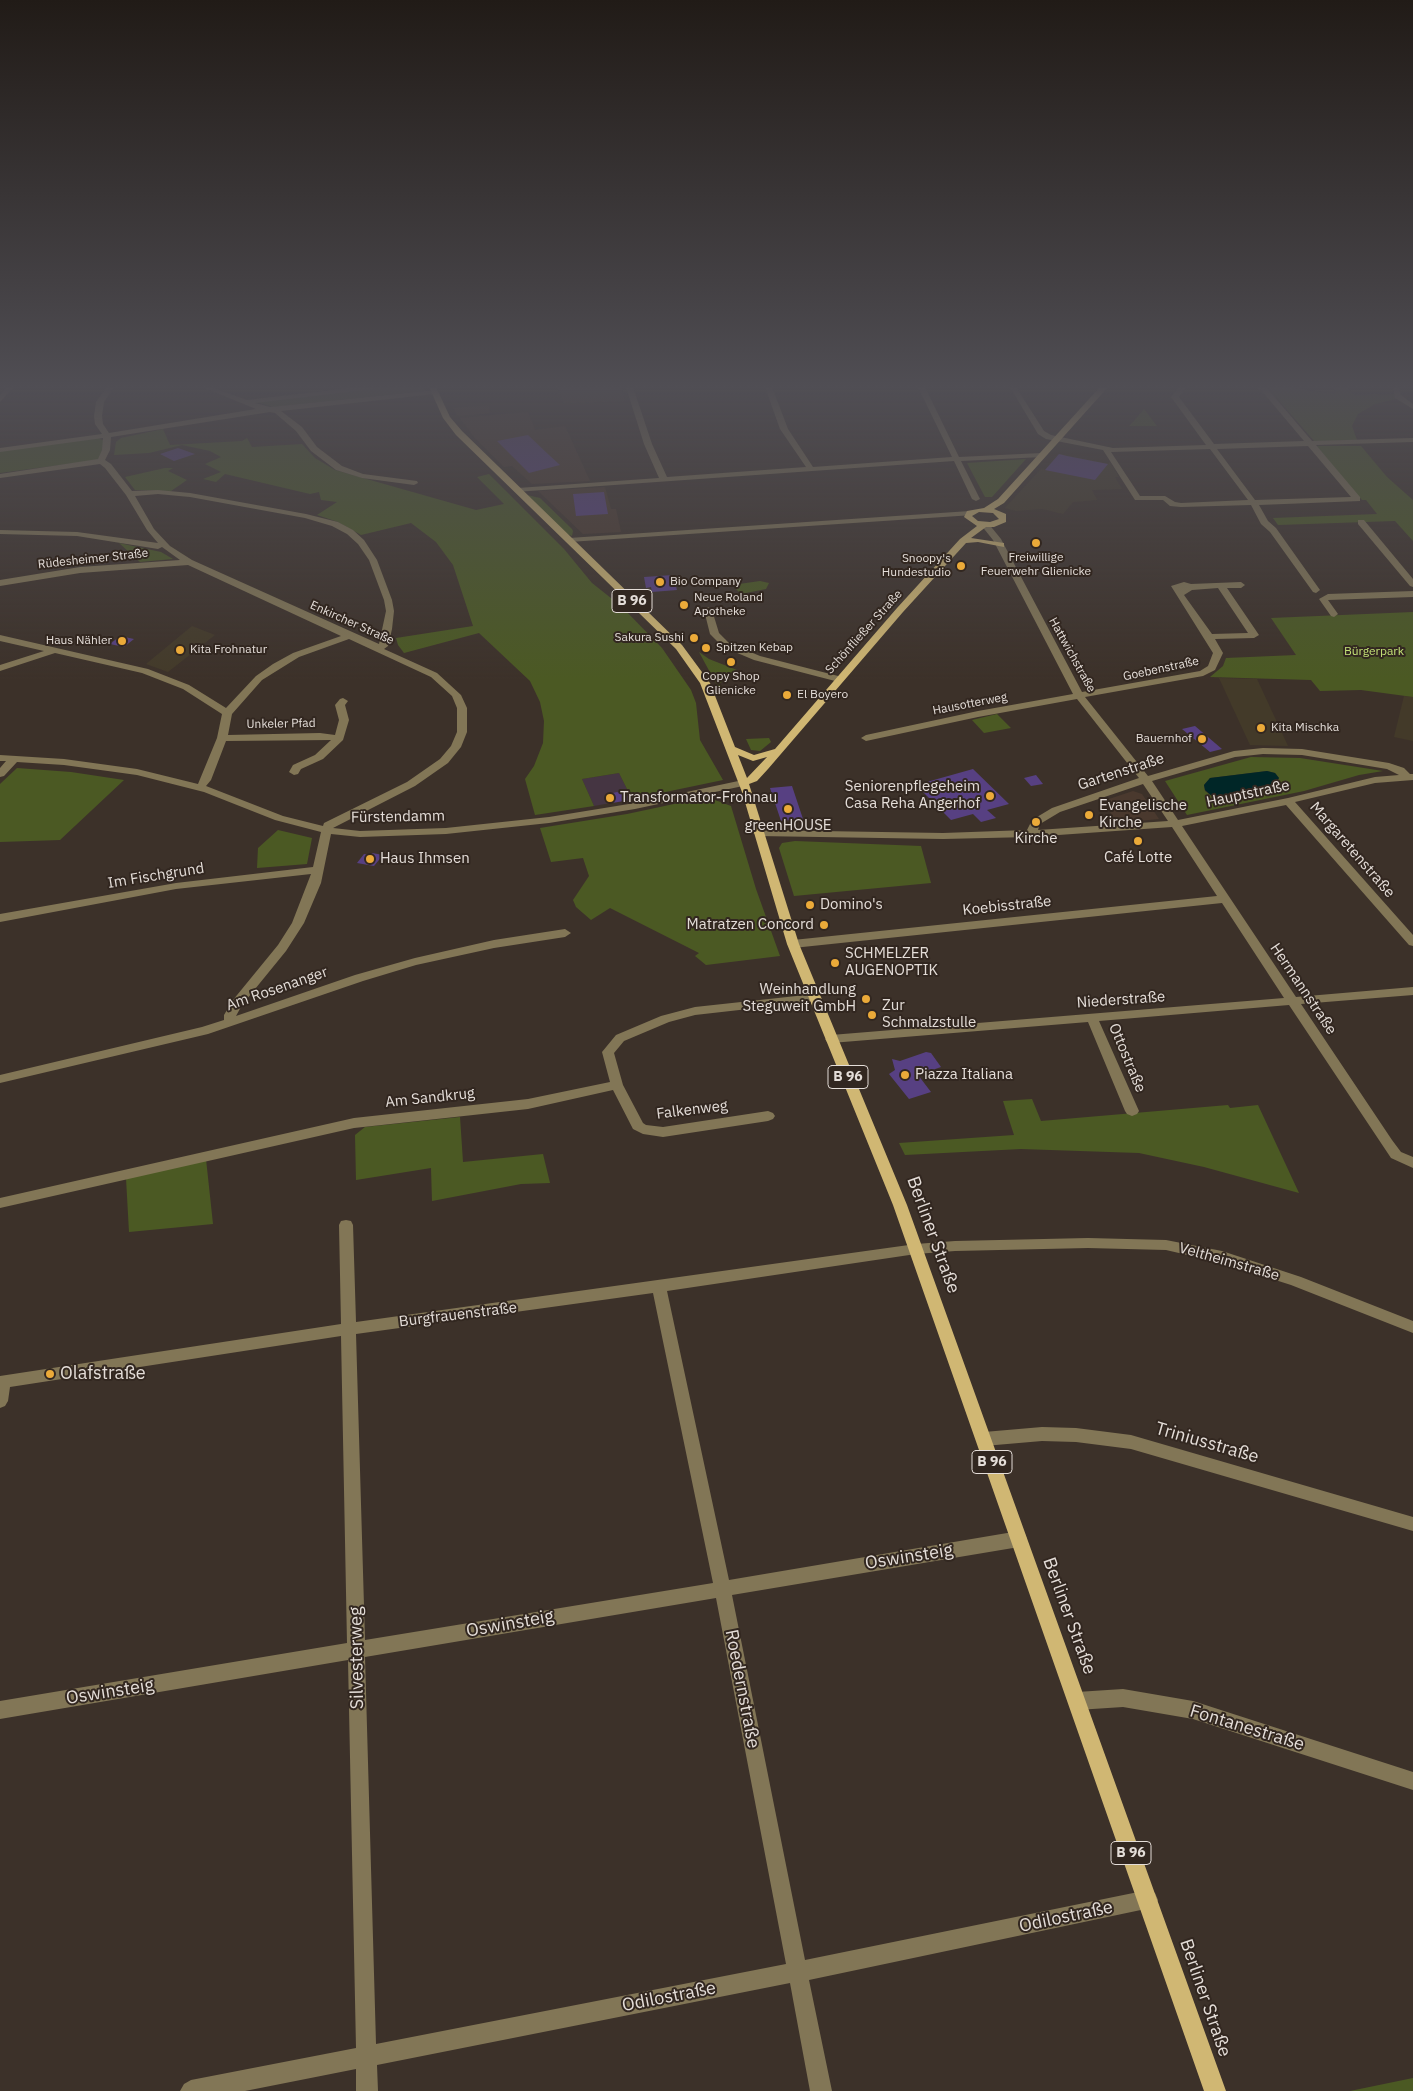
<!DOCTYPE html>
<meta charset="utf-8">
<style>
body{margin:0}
canvas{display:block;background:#3c3129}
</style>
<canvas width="1413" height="2091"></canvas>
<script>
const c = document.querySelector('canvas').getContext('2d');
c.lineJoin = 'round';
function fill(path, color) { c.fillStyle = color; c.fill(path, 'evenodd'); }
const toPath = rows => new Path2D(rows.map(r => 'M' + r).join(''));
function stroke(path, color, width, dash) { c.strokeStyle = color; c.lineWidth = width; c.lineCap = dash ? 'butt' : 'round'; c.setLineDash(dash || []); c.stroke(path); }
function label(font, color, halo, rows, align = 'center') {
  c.font = font + ' "IBM Plex Sans",sans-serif'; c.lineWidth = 4; c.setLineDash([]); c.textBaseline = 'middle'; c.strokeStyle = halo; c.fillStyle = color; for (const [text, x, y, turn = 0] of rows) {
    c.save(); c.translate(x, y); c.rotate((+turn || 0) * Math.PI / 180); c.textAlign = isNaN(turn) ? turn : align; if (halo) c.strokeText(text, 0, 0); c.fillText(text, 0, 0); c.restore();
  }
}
fill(toPath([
 [557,387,621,387,625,401,564,403],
 [489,405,490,413,458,416,453,408],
 [528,412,535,430,565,426,590,481,532,484,512,466,504,467,474,437,460,418],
 [605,487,611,509,616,509,621,532,583,534,538,491],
 [1133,791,1142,794,1159,819,1117,823,1103,801]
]), '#4a392e');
fill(toPath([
 [619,773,632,799,594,806,582,779]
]), '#453542');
fill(toPath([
 [1059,454,1108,464,1110,462,1119,477,1115,477,1122,489,1092,490,1097,500,1073,502,1063,514,1042,509,1016,511,1005,508,1041,469,1045,470],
 [192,626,215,635,168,672,146,664],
 [1219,678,1257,679,1288,746,1250,745],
 [1404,696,1413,697,1413,741,1394,737]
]), '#433a29');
fill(toPath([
 [379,387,422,387,424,391,273,407,257,402,263,400],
 [1261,387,1284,387,1338,394,1332,387,1347,387,1354,395,1394,394,1400,398,1375,404,1358,414,1352,426,1357,440,1315,442,1268,388],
 [1144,409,1157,426,1129,426,1133,422],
 [163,429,170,445,242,441,247,438,252,447,302,444,315,458,335,470,476,510,504,504,477,477,489,474,564,549,592,583,621,606,662,648,691,690,696,703,700,740,723,780,632,799,619,773,582,779,594,806,535,815,525,779,534,766,543,743,544,721,540,702,530,681,479,633,404,653,398,645,396,638,473,626,453,565,436,542,411,523,361,535,338,522,317,515,337,502,321,500,319,492,310,494,225,474,216,482,203,479,221,472,205,464,221,457,210,451,182,445,149,453,114,455,116,442,121,438],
 [98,438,103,440,103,446,100,458,97,460,0,473,0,451],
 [1316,446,1361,446,1387,477,1413,500,1413,541,1395,521,1278,525,1273,518,1377,514,1366,500,1362,500],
 [1026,459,992,497,985,497,967,463],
 [165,468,173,468,168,471,187,480,171,491,135,490,125,477],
 [527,495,540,498,572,529,573,531,572,536,567,534],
 [119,543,161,552,173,559,140,562],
 [760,581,769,583,766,589,741,594,732,585],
 [1413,612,1413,697,1361,690,1320,691,1311,680,1210,677,1223,666,1226,658,1296,655,1271,618],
 [699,652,709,659,737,670,719,684,722,686,719,689],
 [997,714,1011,728,984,733,972,720],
 [769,738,771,742,760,751,751,750,746,739],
 [1251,757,1300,758,1383,771,1359,775,1304,791,1187,815,1165,781],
 [1267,771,1275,773,1279,778,1274,785,1228,799,1213,797,1205,791,1204,785,1210,778],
 [17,768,71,772,124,780,60,840,0,842,0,784],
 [707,797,731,806,756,889,780,956,706,965,695,956,699,953,610,908,591,920,576,907,573,900,589,876,583,858,551,862,540,828,627,814],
 [278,830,312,838,307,864,257,868,258,848],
 [795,841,921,846,931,883,794,896,779,848,782,843],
 [1032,1099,1041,1121,1228,1105,1230,1108,1258,1105,1299,1193,1204,1167,1139,1153,1021,1149,905,1155,899,1143,1014,1135,1003,1101],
 [460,1117,463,1162,543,1154,550,1183,521,1184,432,1201,431,1168,356,1180,355,1135,365,1127],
 [206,1159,213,1224,129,1232,126,1178],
 [1413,2078,1413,2091,1350,2091]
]), '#4b5923');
fill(toPath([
 [1267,771,1275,773,1279,778,1274,785,1228,799,1213,797,1205,790,1204,785,1210,778]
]), '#002627');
fill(toPath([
 [528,435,549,455,560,465,529,473,497,441],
 [178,448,195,454,174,461,160,454],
 [1059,454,1067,456,1108,464,1095,480,1045,470],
 [604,492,608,514,576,516,573,494],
 [673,575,677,590,652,592,651,587,646,588,644,577],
 [120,636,134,639,124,647,110,644],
 [1195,726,1222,749,1210,752,1182,729],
 [973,769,1009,804,987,810,996,818,981,822,973,814,951,820,916,785],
 [1036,775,1043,784,1031,786,1024,778],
 [792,786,803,819,781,821,770,788],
 [617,792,636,799,612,803,609,794],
 [372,853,383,855,374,866,357,863,364,854,371,855],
 [926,1052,931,1053,941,1067,918,1075,931,1092,909,1099,889,1074,895,1070,892,1059,900,1061]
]), '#574082');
fill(toPath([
 [6,387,14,387,0,402,0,395,6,387],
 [107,387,114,387,104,402,102,416,103,424,109,433,256,409,202,387,211,387,247,400,357,387,377,387,373,389,255,403,270,407,435,390,439,392,435,394,281,411,302,427,317,447,342,466,363,474,417,481,418,483,414,485,362,478,336,470,311,451,296,431,275,413,270,412,111,437,110,450,105,460,111,464,132,491,158,490,190,493,306,514,338,522,353,530,364,540,377,560,392,600,394,611,392,629,388,646,384,649,437,673,461,695,467,708,467,732,461,747,448,763,415,786,333,828,360,831,446,828,549,817,635,803,743,780,748,783,743,786,635,809,549,823,446,834,360,837,331,834,321,883,304,923,286,951,242,1005,236,1016,355,975,415,958,494,940,565,929,571,933,565,937,494,948,416,965,363,981,208,1034,0,1083,0,1075,202,1027,224,1020,224,1015,233,1000,278,945,292,923,311,874,176,889,0,922,0,914,176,883,313,867,321,832,275,820,204,792,137,775,64,765,17,762,4,776,0,777,0,768,6,761,0,761,0,755,64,759,137,769,198,784,217,738,222,714,183,689,142,673,55,653,0,671,0,665,44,651,0,641,0,635,148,669,189,685,226,708,256,676,273,664,293,653,341,636,188,565,80,573,0,586,0,580,80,567,180,560,162,547,158,549,77,536,0,534,0,530,77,532,158,543,147,530,126,495,105,468,100,464,0,478,0,474,98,459,102,450,103,438,0,452,0,448,102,434,95,424,94,416,96,402,107,387],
 [158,494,190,497,305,518,332,526,347,534,358,544,369,560,384,600,386,611,379,644,192,560,170,546,154,529,135,496,158,494],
 [349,639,431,677,452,696,457,708,457,732,451,746,440,759,407,782,324,823,323,826,283,816,206,786,211,780,226,741,331,740,315,755,293,765,289,772,294,775,298,774,301,769,323,759,343,740,349,720,345,705,348,701,343,698,340,699,335,705,339,720,335,735,320,733,228,735,232,714,262,680,299,657,349,639],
 [626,387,633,387,652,444,667,477,806,467,780,429,765,387,772,387,788,429,813,467,952,457,918,387,925,387,959,457,1042,453,1046,455,1042,457,961,461,980,499,976,501,972,499,954,461,515,492,514,490,518,488,659,478,644,444,626,387],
 [1010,387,1016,387,1044,431,1051,435,1113,448,1206,445,1171,397,1179,387,1186,387,1179,397,1214,444,1304,441,1261,390,1253,387,1266,387,1312,441,1413,438,1413,442,1316,445,1360,497,1360,501,1259,505,1268,521,1276,528,1320,590,1316,593,1313,592,1270,532,1261,524,1251,505,1181,507,1170,506,1163,500,1135,500,1103,450,1046,439,1038,434,1010,387],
 [1308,446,1351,497,1255,500,1217,449,1308,446],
 [1210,449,1248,500,1181,503,1175,502,1165,496,1140,496,1111,452,1210,449],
 [1393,388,1399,388,1401,395,1413,404,1413,409,1395,398,1393,388],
 [970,511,974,513,973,515,569,542,565,540,569,538,970,511],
 [1358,520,1364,520,1413,579,1413,587,1410,586,1358,524,1358,520],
 [982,523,988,523,1001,539,1082,692,1200,671,1208,666,1213,653,1171,586,1184,582,1191,584,1241,582,1245,585,1241,588,1227,588,1259,635,1254,638,1215,639,1223,653,1215,670,1203,676,1085,697,1148,776,1234,751,1263,748,1302,749,1389,763,1404,768,1410,774,1413,774,1413,780,1375,783,1295,802,1413,935,1413,946,1409,945,1286,805,1182,826,1296,997,1413,987,1413,995,1301,1004,1392,1140,1401,1152,1413,1157,1413,1168,1391,1158,1289,1005,1099,1021,1139,1111,1137,1114,1132,1116,1127,1114,1125,1111,1088,1022,831,1043,827,1042,825,1039,831,1035,1284,998,1222,903,793,948,787,944,793,940,1217,896,1172,827,1030,837,943,839,758,836,753,833,758,830,943,833,1027,830,1032,820,1052,808,1139,778,1077,699,978,717,866,741,861,738,866,735,978,711,1073,694,993,540,981,525,982,523],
 [1218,588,1248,633,1212,634,1184,595,1192,590,1218,588],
 [1263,754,1302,755,1387,769,1399,775,1375,777,1288,798,1178,820,1152,781,1235,757,1263,754],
 [1143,784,1168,821,1038,830,1040,824,1060,812,1143,784],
 [1413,591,1413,597,1328,600,1338,614,1334,617,1331,616,1319,599,1328,594,1413,591],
 [708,607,712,610,719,633,729,643,760,656,842,677,844,679,839,682,754,660,723,647,710,634,704,610,708,607],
 [815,994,819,995,821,998,819,1001,695,1015,669,1022,624,1041,614,1053,623,1085,643,1123,646,1125,663,1127,768,1111,773,1113,775,1116,773,1119,768,1121,663,1137,643,1134,633,1129,613,1090,528,1109,354,1128,0,1208,0,1198,354,1118,528,1099,610,1082,602,1052,616,1035,661,1016,695,1007,815,994],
 [346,1220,351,1221,353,1225,356,1322,916,1244,955,1241,1088,1238,1166,1240,1222,1251,1301,1277,1413,1321,1413,1333,1291,1285,1222,1263,1166,1250,1088,1248,955,1251,916,1254,667,1291,729,1580,1019,1531,1025,1534,1027,1539,1025,1544,1019,1547,732,1595,805,1960,1148,1890,1155,1893,1158,1900,1155,1907,809,1980,832,2091,810,2091,790,1983,377,2065,378,2091,356,2091,356,2069,245,2091,180,2091,184,2084,191,2080,356,2048,348,1660,0,1719,0,1701,347,1643,341,1336,10,1387,8,1401,5,1406,0,1408,0,1376,341,1324,339,1225,341,1221,346,1220],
 [653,1293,713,1583,365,1640,356,1334,653,1293],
 [716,1598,786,1964,376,2044,365,1657,716,1598],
 [1042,1427,1076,1428,1131,1435,1413,1517,1413,1531,1131,1449,1076,1442,1042,1441,984,1446,978,1444,976,1439,978,1434,984,1432,1042,1427],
 [1123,1689,1193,1701,1413,1772,1413,1790,1193,1719,1123,1707,1077,1710,1071,1707,1068,1701,1071,1695,1077,1692,1123,1689]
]), '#827656');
fill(toPath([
 [429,387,436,387,450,417,462,431,682,645,710,683,735,747,754,755,775,749,897,608,960,539,977,526,964,517,967,511,984,508,998,499,1100,387,1108,387,1004,503,994,509,1006,514,1006,522,994,527,986,527,971,538,1004,543,1004,547,978,542,966,543,903,612,768,769,757,781,749,784,799,944,907,1205,1226,2091,1204,2091,893,1205,787,944,742,792,700,683,676,649,456,435,443,418,429,387],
 [979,512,993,513,999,519,990,522,978,521,972,516,979,512],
 [738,755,753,761,767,757,747,778,738,755]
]), '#d0b773');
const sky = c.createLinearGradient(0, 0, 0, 680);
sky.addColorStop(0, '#211b17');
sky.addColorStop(0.57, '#504e54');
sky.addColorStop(1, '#504e5400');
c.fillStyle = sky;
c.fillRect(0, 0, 1413, 680);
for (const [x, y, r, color] of [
 [1036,543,5,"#ebaa39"],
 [961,566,5,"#ebaa39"],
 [660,582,5,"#ebaa39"],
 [684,605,5,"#ebaa39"],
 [694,638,5,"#ebaa39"],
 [122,641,5,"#ebaa39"],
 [706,648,5,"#ebaa39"],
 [180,650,5,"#ebaa39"],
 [731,662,5,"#ebaa39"],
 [787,695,5,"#ebaa39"],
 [1261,728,5,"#ebaa39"],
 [1202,739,5,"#ebaa39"],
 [990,796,5,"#ebaa39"],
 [610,798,5,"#ebaa39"],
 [788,809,5,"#ebaa39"],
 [1089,815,5,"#ebaa39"],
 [1036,822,5,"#ebaa39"],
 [1138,841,5,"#ebaa39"],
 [370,859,5,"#ebaa39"],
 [810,905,5,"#ebaa39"],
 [824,925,5,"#ebaa39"],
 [835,963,5,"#ebaa39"],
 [866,999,5,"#ebaa39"],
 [872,1015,5,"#ebaa39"],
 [905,1075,5,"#ebaa39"],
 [50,1374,5,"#ebaa39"]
]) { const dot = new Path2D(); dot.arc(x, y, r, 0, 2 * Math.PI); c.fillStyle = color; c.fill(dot); stroke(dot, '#322720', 2); }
label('12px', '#e4ddd8', '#322720', [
 ["Freiwillige",1036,558,"center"],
 ["Feuerwehr Glienicke",1036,572,"center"],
 ["Snoopy's",951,559,"right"],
 ["Hundestudio",951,573,"right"],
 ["Bio Company",670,582],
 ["Neue Roland",694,598],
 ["Apotheke",694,612],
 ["Sakura Sushi",684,638,"right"],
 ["Haus Nähler",112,641,"right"],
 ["Spitzen Kebap",716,648],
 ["Kita Frohnatur",190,650],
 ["Copy Shop",731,677,"center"],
 ["Glienicke",731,691,"center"],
 ["El Boyero",797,695],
 ["Kita Mischka",1271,728],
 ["Bauernhof",1192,739,"right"]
], 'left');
label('12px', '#e4ddd8', '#322720', [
 ["Rüdesheimer Straße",93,559,-6],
 ["Enkircher Straße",352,623,24],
 ["Schönfließer Straße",864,632,-48],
 ["Hattwichstraße",1072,655,61],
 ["Goebenstraße",1161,669,-12],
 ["Hausotterweg",970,704,-11],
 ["Unkeler Pfad",281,724,-1]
]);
label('12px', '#c2e076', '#322720', [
 ["Bürgerpark",1374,652]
]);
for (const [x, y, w] of [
 [632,601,40],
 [848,1077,40],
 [992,1462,40],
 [1131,1853,40]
]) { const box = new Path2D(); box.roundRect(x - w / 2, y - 11.5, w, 23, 4); c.fillStyle = '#322720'; c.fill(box); stroke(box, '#e4ddd8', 1); }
label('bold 14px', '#e4ddd8', null, [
 ["B 96",632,601],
 ["B 96",848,1077],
 ["B 96",992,1462],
 ["B 96",1131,1853]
]);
label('15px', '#e4ddd8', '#322720', [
 ["Gartenstraße",1121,772,-18],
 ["Hauptstraße",1248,794,-12],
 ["Fürstendamm",398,817,-1],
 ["Margaretenstraße",1352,850,49],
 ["Im Fischgrund",156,876,-9],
 ["Koebisstraße",1007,906,-6],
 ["Am Rosenanger",277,989,-19],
 ["Hermannstraße",1303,989,56],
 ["Niederstraße",1121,1000,-4],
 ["Ottostraße",1127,1058,67],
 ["Am Sandkrug",430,1098,-6],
 ["Falkenweg",692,1110,-7],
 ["Veltheimstraße",1229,1262,16],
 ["Burgfrauenstraße",458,1315,-7]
]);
label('15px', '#e4ddd8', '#322720', [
 ["Seniorenpflegeheim",980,787,"right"],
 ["Casa Reha Angerhof",980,804,"right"],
 ["Transformator-Frohnau",620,798],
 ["Evangelische",1099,806],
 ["Kirche",1099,823],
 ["greenHOUSE",788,826,"center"],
 ["Kirche",1036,839,"center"],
 ["Café Lotte",1138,858,"center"],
 ["Haus Ihmsen",380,859],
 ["Domino's",820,905],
 ["Matratzen Concord",814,925,"right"],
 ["SCHMELZER",845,954],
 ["AUGENOPTIK",845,971],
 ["Weinhandlung",856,990,"right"],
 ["Steguweit GmbH",856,1007,"right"],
 ["Zur",882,1006],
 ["Schmalzstulle",882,1023],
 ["Piazza Italiana",915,1075]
], 'left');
label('18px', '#e4ddd8', '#322720', [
 ["Berliner Straße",933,1235,70],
 ["Triniusstraße",1207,1443,16],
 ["Oswinsteig",909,1557,-9],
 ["Berliner Straße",1069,1616,70],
 ["Oswinsteig",510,1624,-10],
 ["Silvesterweg",357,1658,-91],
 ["Roedernstraße",742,1689,79],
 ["Oswinsteig",110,1692,-9],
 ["Fontanestraße",1247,1728,17],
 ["Odilostraße",1066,1917,-12],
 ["Odilostraße",669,1997,-11],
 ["Berliner Straße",1205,1998,71]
]);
label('18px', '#e4ddd8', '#322720', [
 ["Olafstraße",60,1374]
], 'left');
</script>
